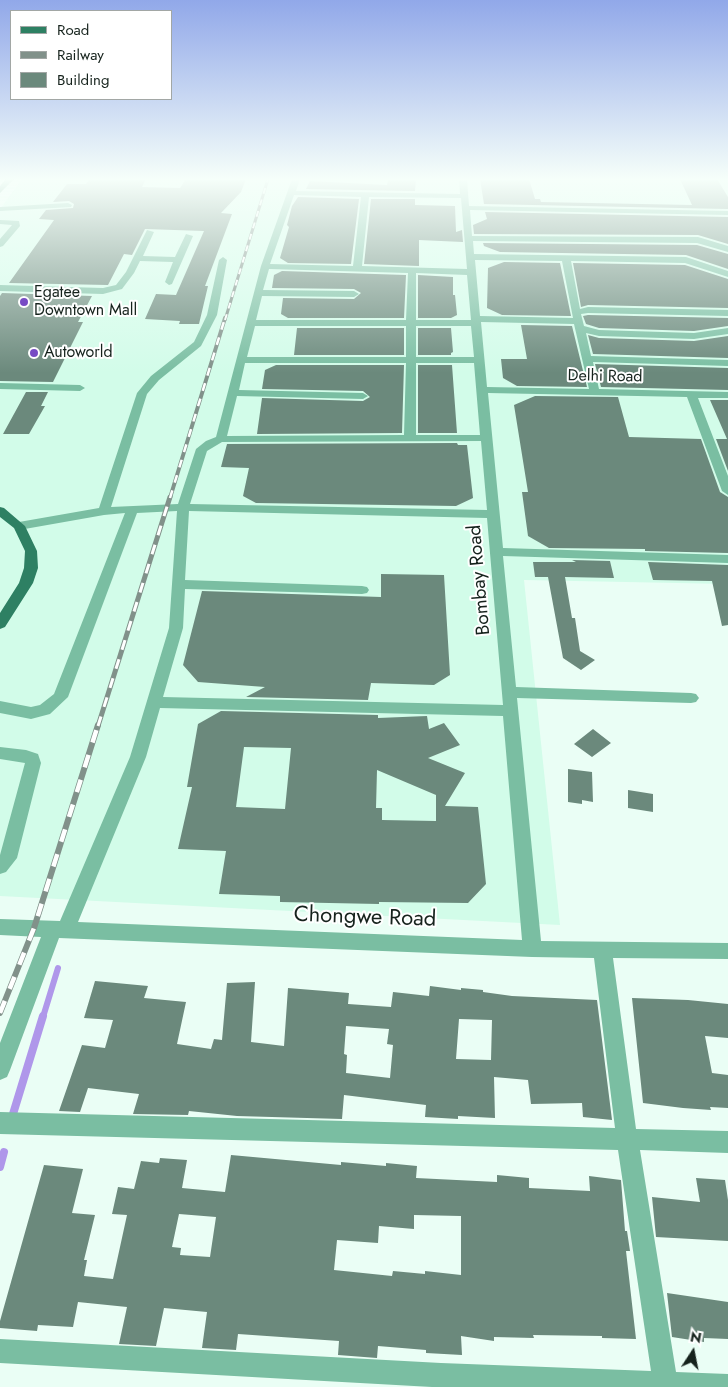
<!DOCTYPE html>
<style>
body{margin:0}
#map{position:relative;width:728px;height:1387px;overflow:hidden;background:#eafef5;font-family:Jost,sans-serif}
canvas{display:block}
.legend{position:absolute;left:10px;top:10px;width:162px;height:90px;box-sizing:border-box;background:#fff;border:1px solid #a2a7a5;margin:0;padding:6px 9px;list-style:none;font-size:15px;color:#16231d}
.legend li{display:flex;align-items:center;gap:10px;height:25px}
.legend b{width:25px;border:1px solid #a2a7a5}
.north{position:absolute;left:668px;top:1327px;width:50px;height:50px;-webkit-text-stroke:4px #fff;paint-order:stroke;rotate:11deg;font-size:14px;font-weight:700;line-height:20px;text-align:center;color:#16231d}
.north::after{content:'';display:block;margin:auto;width:18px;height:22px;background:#16231d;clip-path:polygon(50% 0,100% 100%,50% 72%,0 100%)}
</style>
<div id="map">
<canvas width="728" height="1387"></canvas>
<ul class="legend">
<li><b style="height:6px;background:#2e8063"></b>Road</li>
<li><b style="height:6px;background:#81918a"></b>Railway</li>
<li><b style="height:14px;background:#6b897c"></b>Building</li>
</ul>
<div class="north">N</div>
</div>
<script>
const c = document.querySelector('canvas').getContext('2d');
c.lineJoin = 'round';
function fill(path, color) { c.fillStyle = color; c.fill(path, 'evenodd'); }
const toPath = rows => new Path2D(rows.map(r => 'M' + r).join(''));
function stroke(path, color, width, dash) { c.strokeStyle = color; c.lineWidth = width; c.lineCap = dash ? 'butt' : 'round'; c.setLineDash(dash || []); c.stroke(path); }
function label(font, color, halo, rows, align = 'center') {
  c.font = font + ' Jost,sans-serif'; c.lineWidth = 4; c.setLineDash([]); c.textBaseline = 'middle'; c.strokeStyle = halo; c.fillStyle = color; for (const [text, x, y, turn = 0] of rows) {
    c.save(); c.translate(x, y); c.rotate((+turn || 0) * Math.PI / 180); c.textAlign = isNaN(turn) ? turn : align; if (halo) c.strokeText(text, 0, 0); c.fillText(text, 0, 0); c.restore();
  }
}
fill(toPath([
 [22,179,728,179,728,584,524,580,560,925,0,896,0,209]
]), '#d2fce9');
stroke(toPath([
 [43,1017,58,968]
]), '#af97ea', 6);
stroke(toPath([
 [13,1114,43,1016],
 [0,1167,4,1152]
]), '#af97ea', 8);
fill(toPath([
 [90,179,146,179,142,187,180,188,186,179,246,179,241,192,221,213,232,214,205,286,208,286,199,324,179,324,180,321,145,319,156,294,176,295,204,231,145,229,132,255,124,254,108,285,9,283,54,220,39,219,46,210,73,208,74,204,69,201,53,202,67,184,86,184],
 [416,179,415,191,306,189,310,181,387,185,388,180],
 [480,179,529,179,535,199,540,199,541,202,692,205,680,179,717,179,728,197,728,209,484,204],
 [298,197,359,199,351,264,288,263,280,258,289,227,287,225,292,206],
 [371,199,415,199,415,205,455,206,456,232,462,230,463,242,419,240,419,266,364,264],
 [485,212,728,217,728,244,698,235,474,234,473,225,487,219],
 [483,243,697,245,728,254,728,269,686,255,500,252,484,246],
 [504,262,560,263,571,316,502,315,487,308,488,268],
 [573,263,685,265,728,279,728,308,588,305,581,307],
 [282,271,406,275,404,318,288,318,281,314,283,298,354,299,361,293,354,289,272,288,274,275],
 [418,275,453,277,453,295,455,295,457,315,451,318,418,318],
 [2,293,92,296,78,322,83,322,53,382,0,381,0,296],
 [588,315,728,318,728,326,694,331,599,328,586,324,583,316],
 [521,325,572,326,587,387,517,386,503,378,501,359,527,359],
 [297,328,404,328,404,355,294,355],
 [418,328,451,328,453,352,451,353,451,355,418,355],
 [588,335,599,338,694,341,728,336,728,358,593,354],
 [595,364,728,368,728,390,601,387],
 [276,365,404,365,402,433,257,434,262,398,363,401,370,397,363,391,262,389,265,370],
 [418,365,452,365,457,433,418,433],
 [26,392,48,392,41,406,45,406,29,434,3,434],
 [535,396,618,397,629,437,701,439,720,492,728,497,728,553,645,551,645,549,549,548,528,536,522,492,528,492,514,405],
 [710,400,728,400,728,471,716,439,727,439],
 [457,443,458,445,467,445,473,498,456,506,256,503,243,496,249,468,221,467,227,444],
 [572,560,610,561,614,578,565,577,572,618,575,618,580,651,595,660,581,670,563,658,548,577,535,577,533,562,576,562],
 [648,562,728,565,728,625,722,626,712,581,653,580],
 [381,574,444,575,450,675,434,685,371,683,368,700,246,697,265,687,198,682,183,665,202,591,381,597],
 [221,711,378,715,378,718,427,716,429,729,444,723,460,745,428,758,465,773,445,806,478,807,486,884,468,903,379,902,379,904,280,902,280,896,219,894,226,851,178,849,192,787,187,787,198,724],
 [244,747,291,748,285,809,236,807],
 [377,770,436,795,436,821,382,820,382,808,376,808],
 [593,729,611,743,592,757,574,744],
 [568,769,592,772,593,802,582,800,582,804,568,802],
 [628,790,653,794,653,812,628,808],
 [95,981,148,986,144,998,186,1002,177,1044,211,1049,214,1039,222,1040,227,983,255,982,251,1042,284,1046,288,988,349,993,348,1004,391,1007,393,992,429,996,430,986,461,990,461,988,483,990,483,992,512,996,597,1000,612,1120,583,1117,582,1103,531,1104,528,1080,494,1077,495,1118,458,1116,458,1119,425,1117,426,1105,344,1095,342,1119,237,1116,189,1111,188,1115,133,1114,139,1094,88,1088,80,1112,59,1111,82,1045,105,1048,113,1020,84,1018],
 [459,1019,492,1020,491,1060,456,1059],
 [346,1026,389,1029,387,1044,393,1045,390,1078,346,1073,347,1055,344,1054],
 [632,998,688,1000,728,1004,728,1038,705,1036,712,1073,728,1075,728,1108,710,1107,711,1110,683,1108,643,1103],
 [231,1155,341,1165,341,1162,386,1166,386,1163,417,1166,416,1178,497,1182,497,1175,529,1178,529,1188,590,1191,589,1176,621,1180,625,1231,627,1231,630,1251,626,1251,636,1339,602,1338,602,1336,533,1335,534,1338,494,1337,494,1341,461,1336,462,1355,426,1353,426,1350,378,1346,377,1358,338,1355,339,1341,238,1334,236,1350,202,1348,207,1312,164,1308,156,1346,119,1344,127,1307,78,1302,73,1327,38,1325,37,1331,0,1328,0,1321,44,1165,83,1169,72,1213,95,1215,84,1260,87,1260,84,1276,113,1279,127,1215,112,1214,118,1187,134,1189,141,1161,159,1163,160,1158,187,1160,182,1188,225,1192],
 [179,1214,216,1217,210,1257,180,1255,181,1248,172,1247],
 [414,1215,461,1216,461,1275,425,1271,425,1274,393,1271,392,1276,334,1270,337,1240,378,1243,379,1226,414,1229],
 [696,1178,725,1180,728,1200,728,1241,656,1237,652,1197,700,1202],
 [667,1293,728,1302,728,1339,704,1338,704,1342,672,1337]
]), '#6b897c');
fill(toPath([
 [292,179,300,179,296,191,460,194,459,179,467,179,469,206,728,211,728,215,470,210,472,236,698,237,728,246,728,252,697,243,473,241,474,254,686,257,728,271,728,277,685,263,571,261,580,309,588,307,728,310,728,316,588,313,581,314,584,326,599,330,694,333,728,328,728,334,694,339,599,336,586,333,591,356,728,360,728,366,593,362,599,389,728,392,728,398,698,398,728,476,728,495,722,491,687,397,488,393,503,548,728,555,728,563,503,556,516,687,691,693,696,694,699,698,696,702,691,703,517,698,541,941,728,943,728,959,613,958,636,1129,728,1131,728,1153,640,1150,676,1372,728,1374,728,1387,432,1387,0,1363,0,1339,441,1363,651,1371,618,1150,0,1134,0,1112,615,1128,594,958,532,957,59,938,10,1070,7,1077,0,1080,0,1043,41,937,0,935,0,919,60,921,130,757,169,628,177,511,137,513,68,697,50,714,31,719,0,713,0,701,31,707,40,705,54,694,125,513,104,515,19,530,13,526,19,522,99,508,137,393,151,376,194,342,207,315,219,260,223,257,227,260,217,315,201,346,159,380,147,394,111,507,178,504,196,449,206,441,216,437,261,266,292,179],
 [294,195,361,197,353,266,270,264,294,195],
 [369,197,461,198,467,269,362,266,369,197],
 [475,260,562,261,573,318,480,316,475,260],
 [269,269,408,273,406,320,256,320,262,296,354,297,359,294,354,291,263,290,269,269],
 [416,273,467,275,471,320,416,320,416,273],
 [481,322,574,324,589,389,487,387,481,322],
 [255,326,406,326,406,357,247,357,255,326],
 [416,326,471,326,474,357,416,357,416,326],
 [245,363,406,363,404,435,227,436,237,396,363,399,368,396,363,393,239,390,245,363],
 [416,363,474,363,480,435,416,435,416,363],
 [481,441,487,510,190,504,207,451,222,442,481,441],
 [189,511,487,518,503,705,163,697,183,628,185,589,362,594,367,593,369,590,367,587,362,586,185,580,189,511],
 [160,708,503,716,522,940,78,922,146,757,160,708],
 [68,203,72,205,71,207,0,211,0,207,68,203],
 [0,220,19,221,20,226,3,246,0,247,0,239,12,225,0,224,0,220],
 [147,230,154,232,143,256,175,257,186,234,193,236,172,284,169,285,165,282,173,262,140,261,134,273,122,289,103,294,0,291,0,285,103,288,116,285,126,272,147,230],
 [0,383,80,385,85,388,80,391,0,389,0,383],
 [0,747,26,750,38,754,41,763,17,858,6,872,0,874,0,855,25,763,0,759,0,747]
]), '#7abea2');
fill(toPath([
 [6,179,14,179,0,193,0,186,6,179],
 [0,507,4,508,25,526,37,551,38,568,33,583,5,627,0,629,0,613,19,583,24,568,25,551,14,528,0,517,0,507]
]), '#2e8063');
const railFar3 = toPath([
 [225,320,268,179]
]);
const railFar2 = toPath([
 [170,498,225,318]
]);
const railFar1 = toPath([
 [98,726,170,497]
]);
const rail = toPath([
 [0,1013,34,928,98,725]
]);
stroke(railFar3, '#81918a', 3);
stroke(railFar2, '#81918a', 4);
stroke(railFar1, '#81918a', 5);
stroke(rail, '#81918a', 6);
stroke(railFar3, '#fff', 2, [6]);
stroke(railFar2, '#fff', 2.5, [8]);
stroke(railFar1, '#fff', 3, [10]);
stroke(rail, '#fff', 4.5, [13]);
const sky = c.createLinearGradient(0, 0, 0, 373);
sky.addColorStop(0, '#91a8e9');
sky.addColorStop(0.48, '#f6fffa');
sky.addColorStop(1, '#f6fffa00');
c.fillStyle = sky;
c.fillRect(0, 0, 728, 373);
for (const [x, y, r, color] of [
 [24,302,5,"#774bc4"],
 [34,353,5,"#774bc4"]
]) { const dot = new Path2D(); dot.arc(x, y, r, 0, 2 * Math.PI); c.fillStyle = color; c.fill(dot); stroke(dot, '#fff', 2); }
label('16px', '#16231d', '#fff', [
 ["Egatee",34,293],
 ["Downtown Mall",34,311],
 ["Autoworld",44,353]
], 'left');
label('16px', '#16231d', '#fff', [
 ["Delhi Road",605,377,1]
]);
label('19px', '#16231d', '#fff', [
 ["Bombay Road",480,580,-95]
]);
label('22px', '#16231d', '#fff', [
 ["Chongwe Road",365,918,2]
]);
</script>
